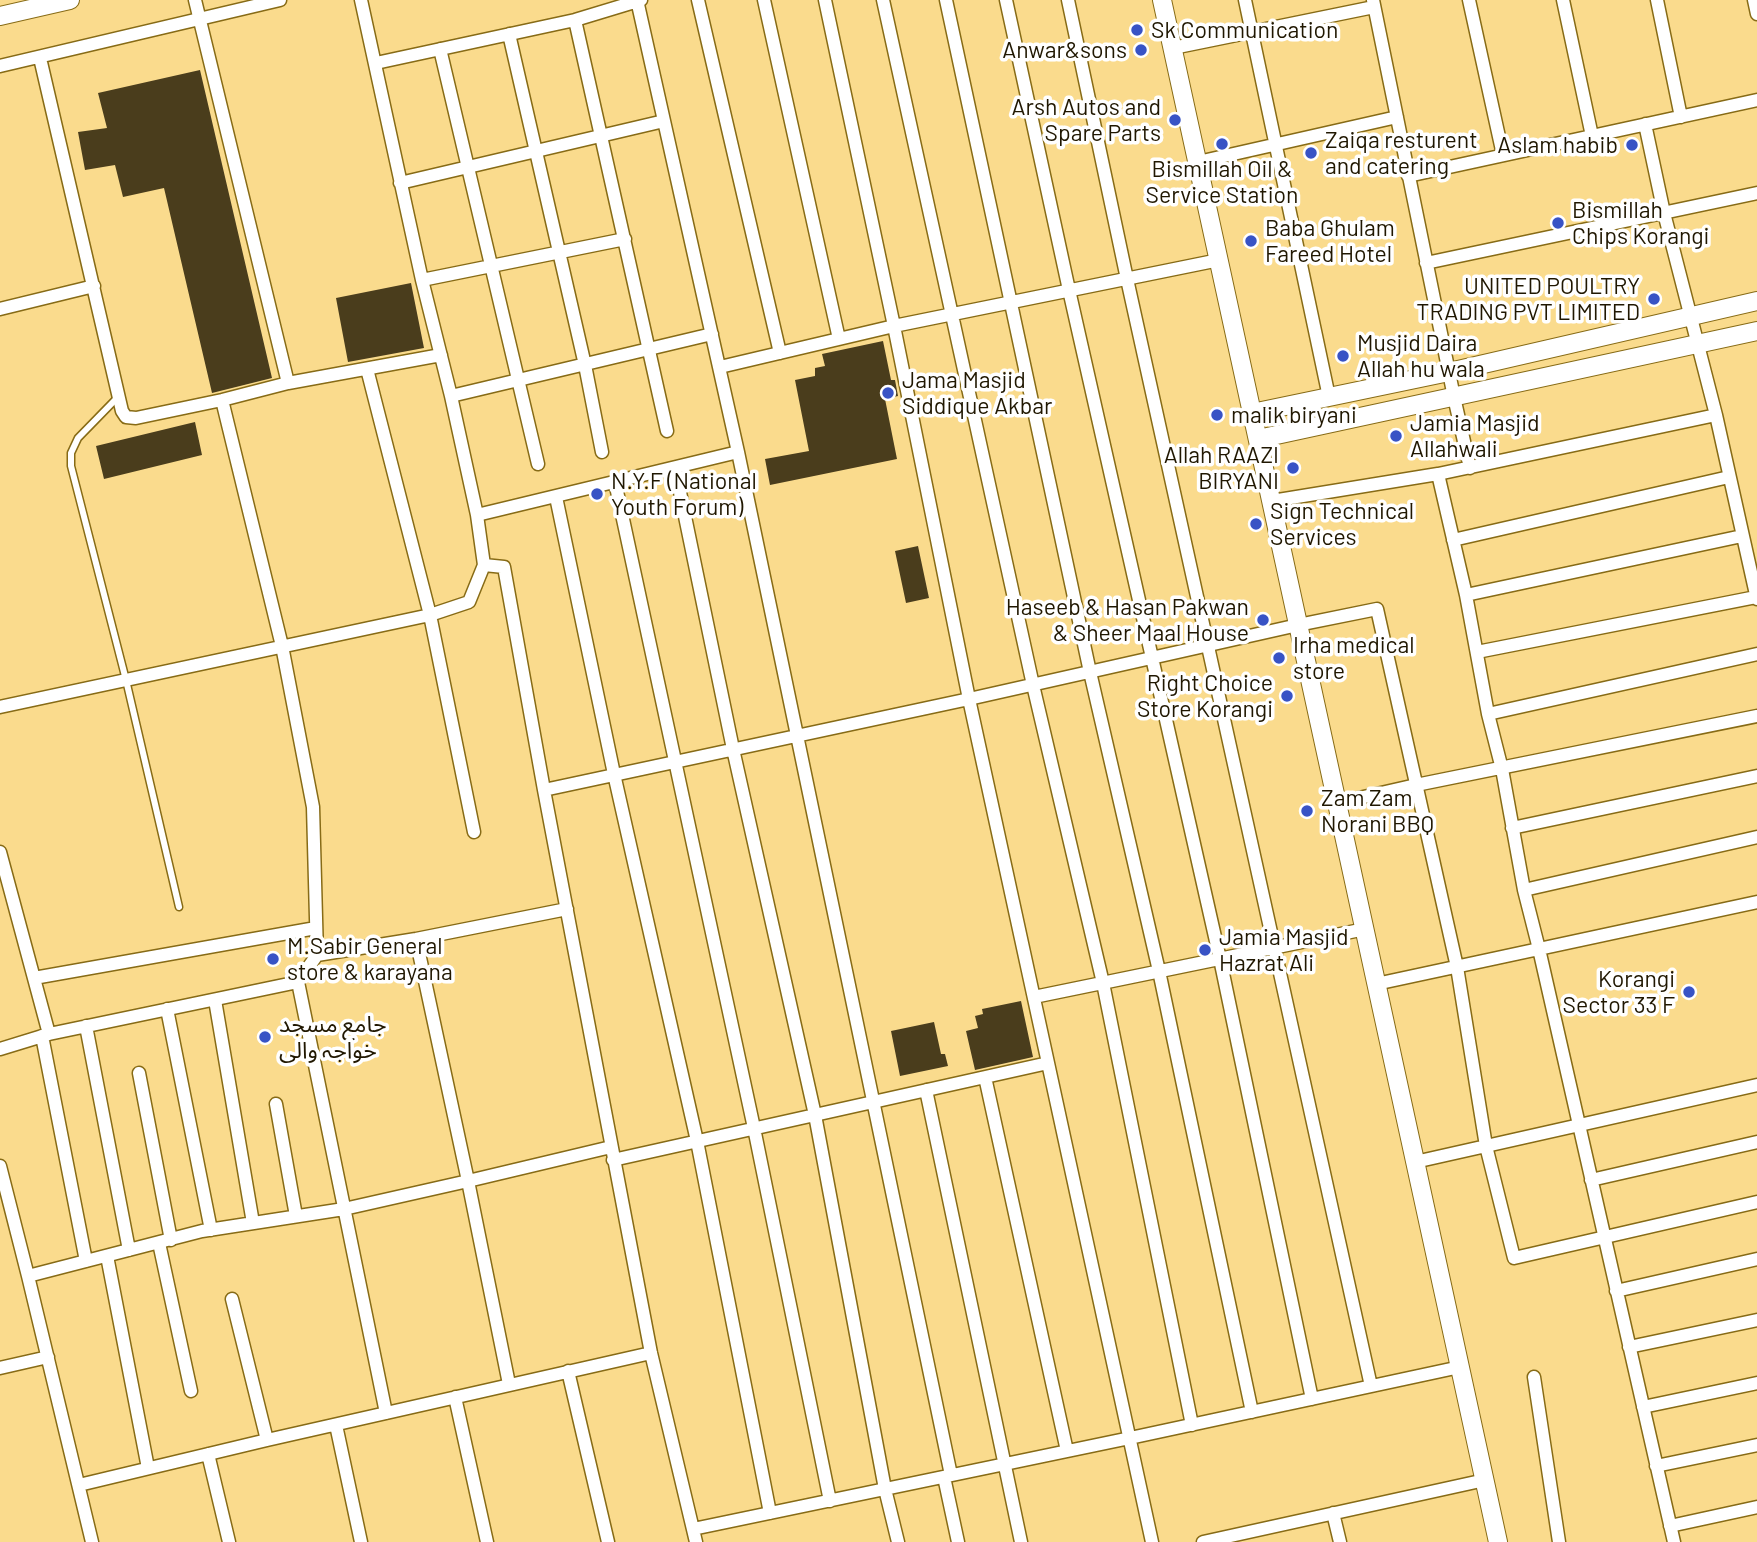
<!DOCTYPE html>
<meta charset="utf-8">
<style>
body{margin:0}
canvas{display:block;background:#fadb8d}
</style>
<canvas width="1757" height="1542"></canvas>
<script>
const c = document.querySelector('canvas').getContext('2d');
c.lineJoin = 'round';
function fill(path, color) { c.fillStyle = color; c.fill(path, 'evenodd'); }
const toPath = rows => new Path2D(rows.map(r => 'M' + r).join(''));
function stroke(path, color, width, dash) { c.strokeStyle = color; c.lineWidth = width; c.lineCap = dash ? 'butt' : 'round'; c.setLineDash(dash || []); c.stroke(path); }
function label(font, color, halo, rows, align = 'center') {
  c.font = font + ' Barlow,"Noto Sans Arabic",sans-serif'; c.lineWidth = 7; c.setLineDash([]); c.textBaseline = 'middle'; c.strokeStyle = halo; c.fillStyle = color; for (const [text, x, y, turn = 0] of rows) {
    c.save(); c.translate(x, y); c.rotate((+turn || 0) * Math.PI / 180); c.textAlign = isNaN(turn) ? turn : align; if (halo) c.strokeText(text, 0, 0); c.fillText(text, 0, 0); c.restore();
  }
}
fill(toPath([
 [200,70,272,378,212,393,164,188,123,197,115,165,85,170,78,132,107,128,98,93],
 [411,283,424,348,348,362,336,298],
 [883,341,891,380,895,380,898,396,885,399,897,459,770,485,765,459,809,451,795,380,815,376,815,368,825,366,822,354],
 [195,422,202,455,104,479,96,446],
 [918,546,929,598,906,603,895,551],
 [1021,1001,1033,1057,975,1070,966,1031,978,1028,975,1016,983,1014,982,1009],
 [934,1022,941,1054,945,1054,948,1066,900,1076,891,1031]
]), '#4a3d1c');
const lane = toPath([
 [118,397,78,438,71,453,71,466,126,680,179,907]
]);
const street = toPath([
 [195,0,288,383,441,355],
 [637,0,738,452,951,1475],
 [698,0,780,353],
 [764,0,839,339],
 [825,0,894,326,969,699,1152,1542],
 [883,0,1033,685,1103,983,1192,1425],
 [946,0,1090,672,1159,971,1252,1412],
 [1006,0,1069,290,1220,959,1312,1399],
 [1068,0,1127,279,1371,1386],
 [1245,0,1329,397],
 [1373,0,1454,397,1470,468],
 [1469,0,1503,155],
 [1563,0,1592,136],
 [1657,0,1681,117],
 [1754,0,1757,14],
 [575,20,667,431],
 [509,34,585,365,602,452],
 [1173,48,1374,7],
 [440,49,538,464],
 [40,58,122,411,126,417,136,418,222,400,288,383],
 [376,63,575,20,641,0],
 [0,66,280,0],
 [1645,124,1664,213,1716,415,1757,599],
 [1198,162,1397,117],
 [1408,176,1757,100],
 [400,183,664,121],
 [1426,263,1757,193],
 [422,280,625,239],
 [0,309,94,286],
 [720,367,894,326,1219,260],
 [367,369,430,615,474,832],
 [451,396,712,334],
 [222,400,282,646,313,807,317,955],
 [675,468,733,749,815,1115,885,1489,898,1542],
 [615,482,754,1128,830,1501],
 [556,497,614,774,697,1141,770,1513],
 [1272,501,1438,474],
 [477,515,738,452],
 [1453,540,1729,477],
 [484,565,504,567,544,790,651,1353,696,1542],
 [1466,595,1742,536],
 [1477,652,1756,597],
 [0,707,430,615,469,602,484,565,477,515,451,396,422,280,361,0],
 [1488,714,1757,654],
 [544,790,969,699,1298,625,1377,609,1457,967,1486,1146,1514,1258,1757,1202],
 [1337,803,1416,785,1757,716],
 [1512,828,1757,776],
 [0,852,49,1034],
 [1524,890,1757,837],
 [416,939,468,1181,509,1384],
 [34,978,316,928],
 [298,982,386,1413],
 [1376,984,1757,902],
 [1034,997,1365,929],
 [215,1000,253,1223],
 [167,1009,211,1230],
 [86,1026,129,1250],
 [42,1036,86,1261],
 [0,1049,49,1034,298,982,317,955,416,939,567,909],
 [139,1073,171,1240],
 [985,1077,1067,1451],
 [926,1090,1021,1542],
 [276,1104,296,1216],
 [613,1160,1048,1063],
 [1415,1162,1757,1085],
 [0,1166,28,1276,92,1542],
 [1591,1180,1757,1142],
 [159,1243,191,1391],
 [107,1256,148,1468],
 [28,1276,202,1231,344,1209,468,1181,611,1147],
 [1616,1291,1757,1259],
 [232,1299,267,1440],
 [1629,1347,1757,1320],
 [0,1368,48,1357],
 [568,1371,608,1542],
 [1534,1377,1559,1542],
 [455,1397,487,1542],
 [1643,1407,1757,1383],
 [336,1425,361,1542],
 [208,1454,229,1542],
 [1656,1466,1757,1445],
 [944,1477,958,1542],
 [79,1485,267,1440,651,1353],
 [1333,1513,1340,1542],
 [1670,1526,1757,1507],
 [693,1529,1130,1438,1460,1367],
 [1203,1542,1485,1480],
 [1674,1542,1539,949,1524,890,1502,769,1488,714,1466,595,1438,474,1716,415]
]);
const secondary = toPath([
 [1162,0,1498,1542],
 [0,16,70,0],
 [1252,413,1449,372,1757,301],
 [1258,439,1757,331]
]);
stroke(lane, '#876b16', 9);
stroke(street, '#876b16', 15);
stroke(secondary, '#876b16', 20);
stroke(lane, '#fff', 6);
stroke(street, '#fff', 12);
stroke(secondary, '#fff', 18);
for (const [x, y, r, color] of [
 [1137,30,7,"#3853c5"],
 [1141,50,7,"#3853c5"],
 [1175,120,7,"#3853c5"],
 [1222,144,7,"#3853c5"],
 [1632,145,7,"#3853c5"],
 [1311,153,7,"#3853c5"],
 [1558,223,7,"#3853c5"],
 [1251,241,7,"#3853c5"],
 [1654,299,7,"#3853c5"],
 [1343,356,7,"#3853c5"],
 [888,393,7,"#3853c5"],
 [1217,415,7,"#3853c5"],
 [1396,436,7,"#3853c5"],
 [1293,468,7,"#3853c5"],
 [597,494,7,"#3853c5"],
 [1256,524,7,"#3853c5"],
 [1263,620,7,"#3853c5"],
 [1279,658,7,"#3853c5"],
 [1287,696,7,"#3853c5"],
 [1307,811,7,"#3853c5"],
 [1205,950,7,"#3853c5"],
 [273,959,7,"#3853c5"],
 [1689,992,7,"#3853c5"],
 [265,1037,7,"#3853c5"]
]) { const dot = new Path2D(); dot.arc(x, y, r, 0, 2 * Math.PI); c.fillStyle = color; c.fill(dot); stroke(dot, '#fff', 2.5); }
label('23px', '#201701', '#fff', [
 ["Sk Communication",1151,30],
 ["Anwar&sons",1127,50,"right"],
 ["Arsh Autos and",1161,107,"right"],
 ["Spare Parts",1161,133,"right"],
 ["Zaiqa resturent",1325,140],
 ["and catering",1325,166],
 ["Aslam habib",1618,145,"right"],
 ["Bismillah Oil &",1222,169,"center"],
 ["Service Station",1222,195,"center"],
 ["Bismillah",1572,210],
 ["Chips Korangi",1572,236],
 ["Baba Ghulam",1265,228],
 ["Fareed Hotel",1265,254],
 ["UNITED POULTRY",1640,286,"right"],
 ["TRADING PVT LIMITED",1640,312,"right"],
 ["Musjid Daira",1357,343],
 ["Allah hu wala",1357,369],
 ["Jama Masjid",902,380],
 ["Siddique Akbar",902,406],
 ["malik biryani",1231,415],
 ["Jamia Masjid",1410,423],
 ["Allahwali",1410,449],
 ["Allah RAAZI",1279,455,"right"],
 ["BIRYANI",1279,481,"right"],
 ["N.Y.F (National",611,481],
 ["Youth Forum)",611,507],
 ["Sign Technical",1270,511],
 ["Services",1270,537],
 ["Haseeb & Hasan Pakwan",1249,607,"right"],
 ["& Sheer Maal House",1249,633,"right"],
 ["Irha medical",1293,645],
 ["store",1293,671],
 ["Right Choice",1273,683,"right"],
 ["Store Korangi",1273,709,"right"],
 ["Zam Zam",1321,798],
 ["Norani BBQ",1321,824],
 ["Jamia Masjid",1219,937],
 ["Hazrat Ali",1219,963],
 ["M.Sabir General",287,946],
 ["store & karayana",287,972],
 ["Korangi",1675,979,"right"],
 ["Sector 33 F",1675,1005,"right"],
 ["جامع مسجد",279,1024],
 ["خواجہ والی",279,1050]
], 'left');
</script>
